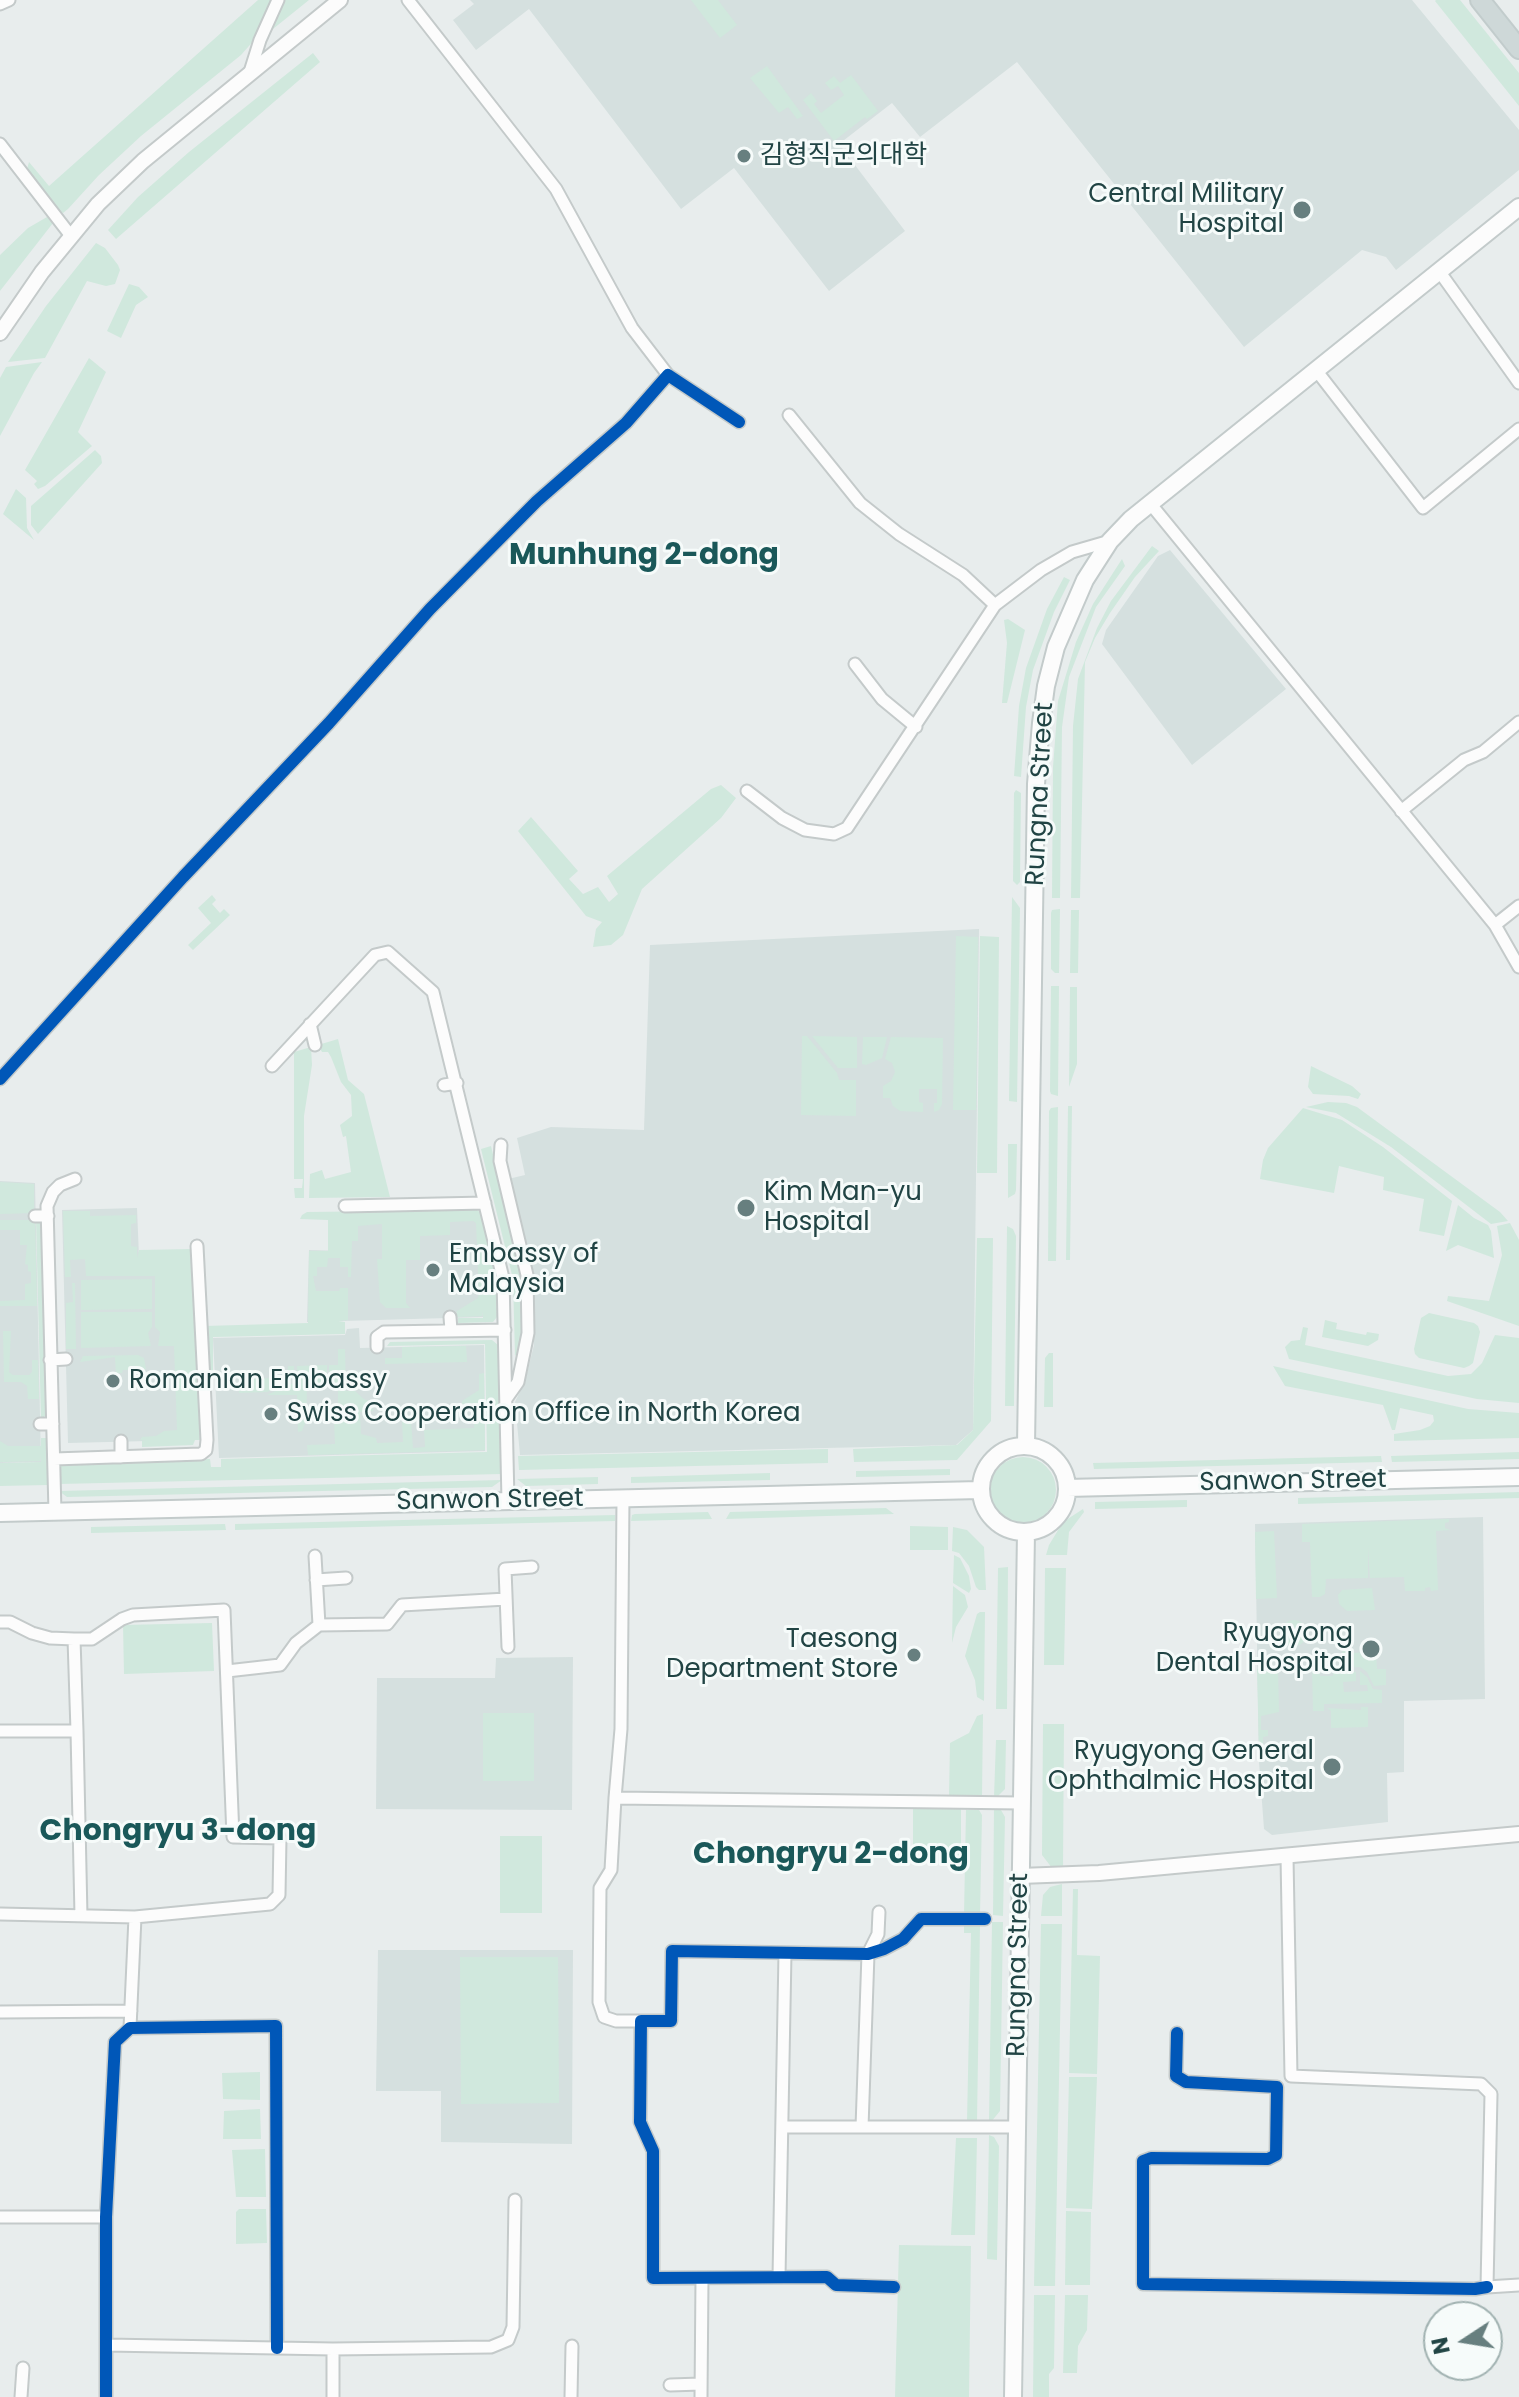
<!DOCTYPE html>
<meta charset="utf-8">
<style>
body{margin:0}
#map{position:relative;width:1519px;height:2397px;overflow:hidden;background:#e8eded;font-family:Poppins,sans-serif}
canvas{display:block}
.north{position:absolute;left:1423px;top:2301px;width:80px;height:80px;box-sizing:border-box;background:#f6fbfa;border:2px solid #a1b2b1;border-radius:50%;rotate:258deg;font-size:22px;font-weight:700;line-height:32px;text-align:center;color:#214444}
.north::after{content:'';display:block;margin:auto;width:28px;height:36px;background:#677f7f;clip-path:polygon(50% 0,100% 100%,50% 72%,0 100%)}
</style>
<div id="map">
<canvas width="1519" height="2397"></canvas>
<div class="north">N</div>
</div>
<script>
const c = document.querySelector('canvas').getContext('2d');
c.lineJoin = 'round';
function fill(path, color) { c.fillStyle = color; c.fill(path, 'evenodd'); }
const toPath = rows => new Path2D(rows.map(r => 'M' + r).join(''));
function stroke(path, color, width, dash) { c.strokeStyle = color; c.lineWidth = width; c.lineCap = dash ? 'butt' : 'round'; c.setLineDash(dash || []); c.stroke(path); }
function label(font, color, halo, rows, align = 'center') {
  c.font = font + ' Poppins,"Noto Sans KR",sans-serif'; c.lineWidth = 6; c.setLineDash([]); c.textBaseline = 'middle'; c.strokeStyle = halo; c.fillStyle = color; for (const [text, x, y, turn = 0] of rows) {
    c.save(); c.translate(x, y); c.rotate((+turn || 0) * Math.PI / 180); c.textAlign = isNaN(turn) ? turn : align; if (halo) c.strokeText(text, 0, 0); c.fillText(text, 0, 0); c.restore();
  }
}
fill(toPath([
 [470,0,1412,0,1519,130,1519,170,1396,270,1386,257,1362,250,1244,347,1017,62,920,137,892,103,839,144,905,231,829,291,734,168,681,209,529,9,476,50,453,20,474,4],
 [1170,550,1286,689,1192,765,1102,644,1106,630,1158,556],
 [979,929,973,1430,956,1445,520,1455,515,1402,525,1381,534,1345,530,1271,508,1179,525,1175,517,1138,551,1127,644,1130,650,945],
 [0,1181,35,1183,41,1462,0,1463],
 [137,1208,139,1257,184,1256,189,1440,68,1443,62,1210],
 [476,1210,481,1232,483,1317,307,1322,309,1250,344,1251,345,1212],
 [359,1328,360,1348,484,1345,485,1451,219,1458,213,1338,345,1335,347,1329],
 [1483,1517,1485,1699,1404,1701,1404,1772,1387,1773,1388,1822,1272,1835,1264,1829,1259,1762,1255,1524],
 [573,1657,572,1810,376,1809,377,1678,495,1678,496,1658],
 [378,1950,573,1950,572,2144,441,2142,441,2091,376,2091]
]), '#d5e0df');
fill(toPath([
 [258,0,275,0,256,38,241,55,141,136,99,175,68,209,63,213,56,210,30,177,27,169,29,162,49,186],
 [283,0,309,0,268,33],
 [691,0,718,0,737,25,720,38],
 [1436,0,1460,0,1519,73,1519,106,1435,1],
 [313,53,320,62,116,239,108,230,138,197,189,152],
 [767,66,803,116,797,119,788,107,779,113,750,78],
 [851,75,878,111,867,119,865,117,834,141,803,100,811,93,817,101,814,104,821,113,844,95,838,86,831,90,825,83,834,76,840,83],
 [47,217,53,223,0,291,0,255,28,228],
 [96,243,105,248,118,265,120,270,115,284,106,286,87,281,45,358,8,362,46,306],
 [129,284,139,287,148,297,136,305,121,338,107,331],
 [89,358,106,372,78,432,92,446,45,486,38,489,34,484,37,481,25,470],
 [42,362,34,373,0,436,0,378,6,367],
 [95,450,101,456,102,463,38,534,31,525,31,506],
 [16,489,26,498,27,528,34,540,3,514],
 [1152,546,1159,551,1135,577,1110,613,1095,638,1085,662,1080,898,1071,898,1073,726,1078,679,1097,628,1111,601],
 [1122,559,1125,566,1096,607,1069,677,1062,727,1060,898,1052,898,1053,767,1058,701,1076,642,1093,604],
 [1064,577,1070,580,1054,612,1033,670,1026,707,1021,777,1014,776,1019,706,1026,668,1047,609],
 [1008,619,1025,630,1007,703,1002,703,1007,643,1004,620],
 [721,785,736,798,721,818,642,889,623,935,611,945,593,947,596,929,602,922,586,916,518,831,531,817,578,871,569,879,583,894,598,887,609,902,618,894,607,876,711,789],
 [1016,790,1021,793,1020,882,1017,885,1013,881,1014,793],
 [212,895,216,900,212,904,220,913,224,909,230,915,193,950,188,945,211,923,198,908],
 [1012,897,1020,908,1017,1102,1009,1101],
 [1060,909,1059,973,1055,973,1051,969,1051,913,1052,910],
 [1071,910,1079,910,1078,973,1070,973],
 [956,936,978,937,976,1110,953,1110],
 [980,936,999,937,997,1173,977,1173],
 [1051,986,1059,986,1058,1096,1051,1094,1050,1091],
 [1070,987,1077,987,1077,1064,1069,1087],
 [802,1036,807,1036,837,1073,839,1080,856,1080,856,1116,801,1115],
 [812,1036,857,1037,857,1068,838,1068],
 [863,1037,887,1037,882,1058,866,1065,862,1064],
 [891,1037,943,1038,942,1104,939,1110,934,1112,934,1103,937,1103,937,1089,919,1089,919,1102,923,1103,923,1112,900,1111,893,1106,890,1098,883,1098,883,1086,891,1081,895,1072,892,1063,885,1059],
 [338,1039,348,1080,364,1094,390,1197,309,1198,310,1174,322,1170,325,1179,351,1172,346,1136,343,1137,340,1125,352,1116,351,1095,341,1082,331,1057,328,1052,322,1052,318,1045],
 [311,1047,312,1065,304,1116,304,1198,295,1198,294,1188,302,1188,303,1179,294,1179,294,1052],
 [1311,1066,1352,1086,1361,1094,1358,1099,1349,1096,1313,1094,1308,1087],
 [1328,1102,1346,1103,1357,1107,1500,1212,1508,1221,1491,1224,1391,1147,1336,1113,1306,1107],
 [1068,1106,1072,1106,1070,1260,1066,1260],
 [1058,1107,1056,1261,1048,1261,1049,1111,1051,1108],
 [1303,1108,1342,1120,1383,1147,1452,1201,1444,1236,1419,1231,1424,1199,1383,1190,1384,1177,1339,1166,1334,1193,1260,1179,1263,1160,1268,1148],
 [1008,1144,1017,1144,1016,1190,1015,1194,1008,1198],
 [491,1146,524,1282,525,1341,515,1356,513,1279,481,1149],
 [0,1182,34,1184,34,1213,0,1214],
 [1458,1205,1474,1218,1488,1225,1491,1231,1494,1258,1458,1245,1446,1251],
 [477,1210,481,1213,496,1277,497,1317,493,1322,458,1323,458,1318,483,1318,483,1312,482,1316,456,1317,457,1311,478,1298,479,1294,476,1223,473,1221,450,1222,450,1235,420,1236,420,1260,406,1260,406,1303,410,1308,386,1308,380,1302,377,1259,382,1259,382,1224,358,1226,358,1241,352,1241,351,1277,348,1277,348,1267,340,1267,340,1258,328,1258,327,1267,317,1267,317,1276,313,1276,316,1291,339,1291,340,1288,348,1288,348,1320,338,1321,345,1322,345,1334,213,1337,213,1374,208,1373,204,1326,308,1323,309,1251,328,1251,328,1220,300,1219,302,1215,307,1212],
 [63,1211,90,1211,90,1216,136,1215,136,1223,131,1224,131,1246,137,1247,137,1258,139,1250,192,1249,200,1440,195,1440,193,1445,142,1447,142,1441,146,1441,140,1440,142,1437,156,1436,164,1431,177,1430,174,1346,158,1346,160,1332,155,1327,155,1276,86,1276,85,1259,70,1260,71,1277,65,1277],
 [0,1220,35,1220,37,1306,0,1306,0,1301,25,1300,25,1284,31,1283,31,1272,28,1271,28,1265,25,1264,27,1245,20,1245,20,1230,0,1230],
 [36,1220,43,1225,48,1414,41,1419],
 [1510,1223,1519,1240,1519,1326,1447,1301,1448,1296,1489,1301,1502,1255,1497,1226],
 [1007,1226,1013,1229,1016,1236,1014,1406,1005,1406],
 [977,1238,993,1238,991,1421,957,1460,854,1462,853,1449,957,1445,973,1430],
 [152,1279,152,1309,81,1310,81,1280],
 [72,1283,75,1283,76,1349,66,1349,66,1303,73,1302],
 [81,1312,152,1312,152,1327,148,1333,151,1346,81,1348],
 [1429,1313,1474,1323,1478,1326,1480,1332,1473,1363,1469,1366,1464,1368,1419,1358,1415,1354,1414,1349,1421,1318],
 [1325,1320,1337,1323,1336,1329,1366,1335,1367,1332,1379,1334,1378,1340,1368,1346,1322,1337],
 [1303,1327,1308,1328,1305,1345,1448,1376,1471,1374,1482,1363,1495,1335,1519,1338,1519,1403,1477,1399,1289,1359,1285,1347,1291,1341,1300,1340],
 [3,1331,11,1331,9,1372,13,1375,29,1375,32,1372,32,1360,38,1360,39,1399,28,1399,27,1386,21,1382,4,1382],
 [492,1340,498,1345,502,1474,59,1484,58,1462,210,1459,211,1467,221,1467,221,1459,487,1452,485,1344,387,1346,390,1342],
 [466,1346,467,1362,385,1364,385,1358,402,1358,402,1347],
 [338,1349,345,1349,346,1391,355,1391,364,1399,372,1402,373,1411,360,1412,361,1434,376,1438,377,1443,403,1442,402,1421,411,1421,413,1448,425,1447,424,1430,474,1428,475,1403,462,1404,462,1401,479,1390,479,1374,484,1373,485,1450,308,1455,307,1445,335,1444,334,1420,338,1420,338,1387,329,1387,329,1365,338,1365],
 [1049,1353,1053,1353,1053,1407,1044,1407,1045,1358],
 [138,1355,144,1358,146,1369,123,1370,122,1373,116,1373,115,1357,80,1362,83,1356],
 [327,1365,327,1387,307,1387,306,1421,302,1431,298,1432,297,1395,267,1395,291,1384,298,1384,297,1366],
 [288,1366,294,1366,294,1375,289,1381,267,1392,239,1393,239,1379,273,1378,274,1375,287,1375],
 [1273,1366,1468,1409,1519,1413,1519,1438,1394,1441,1394,1434,1420,1430,1430,1426,1434,1421,1433,1415,1400,1408,1395,1430,1392,1430,1383,1405,1285,1386],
 [41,1438,47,1438,48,1485,0,1486,0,1463,41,1462,41,1455,40,1461,0,1462,0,1441,8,1446,41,1446],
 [828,1449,828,1463,519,1470,518,1456],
 [1519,1452,1519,1459,1392,1462,1391,1456],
 [1381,1456,1382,1462,1094,1469,1093,1463],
 '990 1490a33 33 0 1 1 66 0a33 33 0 1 1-66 0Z',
 [950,1469,950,1475,856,1477,856,1471],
 [770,1473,770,1480,631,1483,631,1477],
 [598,1477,598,1484,526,1486,517,1479],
 [502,1480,492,1487,67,1497,59,1491],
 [1519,1492,1519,1498,1298,1504,1298,1498],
 [1187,1500,1187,1507,1095,1509,1095,1502],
 [886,1508,894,1514,726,1519,730,1512],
 [1083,1509,1084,1512,1069,1532,1067,1555,1046,1555,1049,1545,1063,1522],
 [708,1512,712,1519,631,1521,632,1515,635,1514],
 [615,1515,615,1521,235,1530,235,1524],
 [1449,1519,1449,1522,1445,1523,1445,1528,1450,1530,1436,1531,1438,1590,1431,1591,1430,1587,1425,1588,1425,1591,1405,1591,1404,1577,1370,1578,1368,1546,1368,1578,1326,1579,1325,1594,1320,1597,1312,1597,1310,1542,1302,1542,1302,1524],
 [225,1524,226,1530,91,1533,91,1527],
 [910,1526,948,1527,948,1550,910,1550],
 [953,1527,967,1530,984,1547,986,1590,979,1590,976,1587,969,1566,959,1553,952,1551],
 [1274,1531,1277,1598,1256,1599,1255,1532],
 [954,1555,960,1558,969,1576,971,1589,969,1593,953,1583],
 [1008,1567,1007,1709,996,1709,998,1568],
 [1045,1568,1066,1568,1064,1665,1044,1665],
 [953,1586,965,1595,968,1607,956,1627,952,1643],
 [1372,1588,1375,1610,1347,1611,1339,1604,1338,1595,1342,1590],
 [980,1612,985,1612,984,1701,977,1697,975,1680,965,1656,977,1614],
 '1281 1633a13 13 0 1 1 26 0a13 13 0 1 1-26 0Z',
 [212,1623,214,1671,124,1674,123,1625],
 [1349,1644,1351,1653,1376,1652,1377,1669,1386,1669,1386,1685,1374,1686,1367,1672,1360,1667,1344,1668,1343,1663,1339,1663,1339,1656],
 [1319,1667,1320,1676,1333,1676,1333,1667,1339,1667,1339,1672,1356,1672,1356,1681,1343,1682,1344,1692,1368,1691,1367,1685,1360,1685,1360,1671,1367,1677,1373,1689,1382,1690,1382,1703,1324,1704,1324,1711,1313,1711,1312,1667],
 [1278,1668,1279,1712,1261,1716,1261,1730,1268,1730,1268,1736,1263,1737,1263,1754,1259,1754,1257,1669],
 [1361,1707,1368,1707,1368,1727,1331,1728,1331,1711,1327,1708,1361,1710],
 [483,1713,534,1713,534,1781,483,1781],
 [983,1714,982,1796,949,1796,950,1743,969,1733,977,1716],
 [1043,1724,1064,1724,1063,1869,1052,1868,1042,1855],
 [996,1740,1006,1740,1005,1789,997,1797,994,1797],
 [913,1808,961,1808,961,1852,958,1857,951,1857,946,1847,913,1848],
 [994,1808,1001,1810,1005,1817,1003,1916,993,1915],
 [966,1810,979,1810,982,1815,980,1915,964,1915],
 [500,1836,542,1836,542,1913,500,1913],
 [1062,1884,1062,1916,1041,1916,1043,1895,1050,1887],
 [1073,1889,1078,1889,1077,1955,1100,1956,1097,2074,1069,2073],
 [992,1922,1003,1922,1000,2111,991,2122,989,2122],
 [1041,1924,1062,1924,1055,2286,1034,2286],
 [964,1925,980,1925,977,2122,967,2121,971,1933,964,1933],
 [460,1957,558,1957,559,2103,461,2104],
 [260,2072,260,2100,223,2099,222,2073],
 [1069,2077,1097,2077,1092,2209,1066,2208],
 [260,2109,261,2139,223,2139,224,2111],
 [989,2135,994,2137,999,2146,997,2260,987,2259],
 [956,2138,977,2138,975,2235,951,2235],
 [265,2149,266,2197,236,2197,232,2150],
 [239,2209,266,2209,267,2243,236,2244,236,2212],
 [1066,2211,1091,2212,1090,2285,1065,2285],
 [899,2245,971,2246,969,2397,895,2397],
 [1034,2295,1055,2295,1054,2368,1049,2374,1049,2397,1033,2397],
 [1065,2295,1088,2295,1087,2330,1078,2346,1077,2373,1063,2373]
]), '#d0e8dd');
const minor = toPath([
 [408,0,556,189,632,328,668,375],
 [0,4,9,0],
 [250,72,260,40,278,0],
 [0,144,71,236],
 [1439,271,1519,383],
 [1316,370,1423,508,1519,429],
 [789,415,860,503,899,534,963,575,995,605],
 [1149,502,1495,925,1519,967],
 [855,664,882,699,916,727],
 [747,791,782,818,805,830,834,834,847,828,995,605,1041,570,1072,552,1110,541],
 [1401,811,1464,760,1483,752,1519,722],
 [1495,925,1519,906],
 [310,1024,315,1045],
 [272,1066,375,955,388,952,433,992,503,1278,508,1501],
 [0,1079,183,877,329,723,430,609,537,501,626,423,668,375,739,422],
 [444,1085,457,1083],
 [501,1145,500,1161,527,1275,528,1333,518,1382,506,1399],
 [345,1206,485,1203],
 [35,1216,48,1216],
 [450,1317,451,1330],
 [377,1347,377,1337,384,1332,505,1330],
 [50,1360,66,1359],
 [40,1424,53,1424],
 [121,1457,121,1441],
 [54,1459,201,1454,206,1450,207,1440,197,1246],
 [623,1498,621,1729,615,1798,1021,1803],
 [55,1512,47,1206,53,1192,60,1185,75,1179],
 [316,1580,346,1578],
 [0,1622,10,1622,32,1633,50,1638,74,1639,77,1731],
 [319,1625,387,1624,402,1605,506,1599],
 [74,1639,92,1639,122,1619,133,1615,224,1610,233,1837,280,1838,279,1895,270,1904,135,1917,130,2028],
 [508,1647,505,1569,532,1567],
 [227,1671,280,1665,296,1643,319,1625,315,1556],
 [0,1731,77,1731,81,1916],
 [615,1798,611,1870,600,1888,599,2002,604,2017,616,2021,641,2021],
 [1287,1857,1291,2076,1481,2084,1491,2094,1487,2287,1519,2285],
 [0,1914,135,1917],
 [0,2012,131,2011],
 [1177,2033,1176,2076,1186,2082,1277,2087,1276,2155,1268,2159,1151,2158,1143,2161,1143,2284,1475,2289,1487,2287],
 [782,2127,1017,2127],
 [862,2127,868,1954,878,1934,879,1912],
 [0,2217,106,2217],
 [779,2277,785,1953],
 [894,2287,836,2285,827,2277,653,2278,653,2151,640,2122,641,2021,671,2021,672,1951,868,1954,884,1949,903,1939,921,1919,985,1919],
 [107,2345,333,2349,491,2347,508,2340,513,2327,515,2200],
 [670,2385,701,2384],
 [21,2397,23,2368],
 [106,2397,106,2217,115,2042,130,2028,276,2026,277,2348],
 [333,2397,333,2349],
 [571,2397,572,2346],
 [701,2397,702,2278]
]);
const tertiary = toPath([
 [0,333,42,272,98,204,143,161,340,0],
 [1020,1876,1099,1873,1519,1834]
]);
const secondary = toPath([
 [1026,1445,1036,784,1041,723,1046,686,1056,647,1085,580,1110,541,1131,519,1519,207],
 '981 1489a43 43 0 1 1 86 0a43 43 0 1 1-86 0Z',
 [1067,1488,1519,1477],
 [0,1513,980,1490],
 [1013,2397,1026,1532]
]);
const primary = toPath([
 [1480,0,1519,49]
]);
stroke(minor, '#c4caca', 15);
stroke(tertiary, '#c4caca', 18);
stroke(secondary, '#c3cbcb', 20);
stroke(primary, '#c2cccc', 22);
stroke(minor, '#fcfcfc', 11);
stroke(tertiary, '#fcfcfc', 14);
stroke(secondary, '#fcfcfc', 16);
stroke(primary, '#ced8d8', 18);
stroke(toPath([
 [0,1079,183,877,329,723,430,609,537,501,626,423,668,375,739,422],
 [1177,2033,1176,2076,1186,2082,1277,2087,1276,2155,1268,2159,1151,2158,1143,2161,1143,2284,1475,2289,1487,2287],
 [894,2287,836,2285,827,2277,653,2278,653,2151,640,2122,641,2021,671,2021,672,1951,868,1954,884,1949,903,1939,921,1919,985,1919],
 [106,2397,106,2217,115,2042,130,2028,276,2026,277,2348]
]), '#0057b8', 12);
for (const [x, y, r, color] of [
 [744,156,8,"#677f7f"],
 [1302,210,10,"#677f7f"],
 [746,1208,10,"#677f7f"],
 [433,1270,8,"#677f7f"],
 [113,1381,8,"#677f7f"],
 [271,1414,8,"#677f7f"],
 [1371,1649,10,"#677f7f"],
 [914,1655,8,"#677f7f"],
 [1332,1767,10,"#677f7f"]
]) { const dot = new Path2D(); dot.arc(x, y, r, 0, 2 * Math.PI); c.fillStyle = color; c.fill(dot); stroke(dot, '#f6fbfa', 3); }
label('26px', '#214444', '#f6fbfa', [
 ["김형직군의대학",760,156],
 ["Central Military",1284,195,"right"],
 ["Hospital",1284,225,"right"],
 ["Kim Man-yu",764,1193],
 ["Hospital",764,1223],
 ["Embassy of",449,1255],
 ["Malaysia",449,1285],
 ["Romanian Embassy",129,1381],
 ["Swiss Cooperation Office in North Korea",287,1414],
 ["Ryugyong",1353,1634,"right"],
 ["Dental Hospital",1353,1664,"right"],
 ["Taesong",898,1640,"right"],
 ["Department Store",898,1670,"right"],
 ["Ryugyong General",1314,1752,"right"],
 ["Ophthalmic Hospital",1314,1782,"right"]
], 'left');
label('26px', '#214444', '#f6fbfa', [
 ["Rungna Street",1041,794,-87],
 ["Sanwon Street",1293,1482,-1],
 ["Sanwon Street",490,1501,-1],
 ["Rungna Street",1019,1965,-89]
]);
label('bold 30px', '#1a5859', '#f6fbfa', [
 ["Munhung 2-dong",644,556],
 ["Chongryu 3-dong",178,1832],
 ["Chongryu 2-dong",831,1855]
]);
</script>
